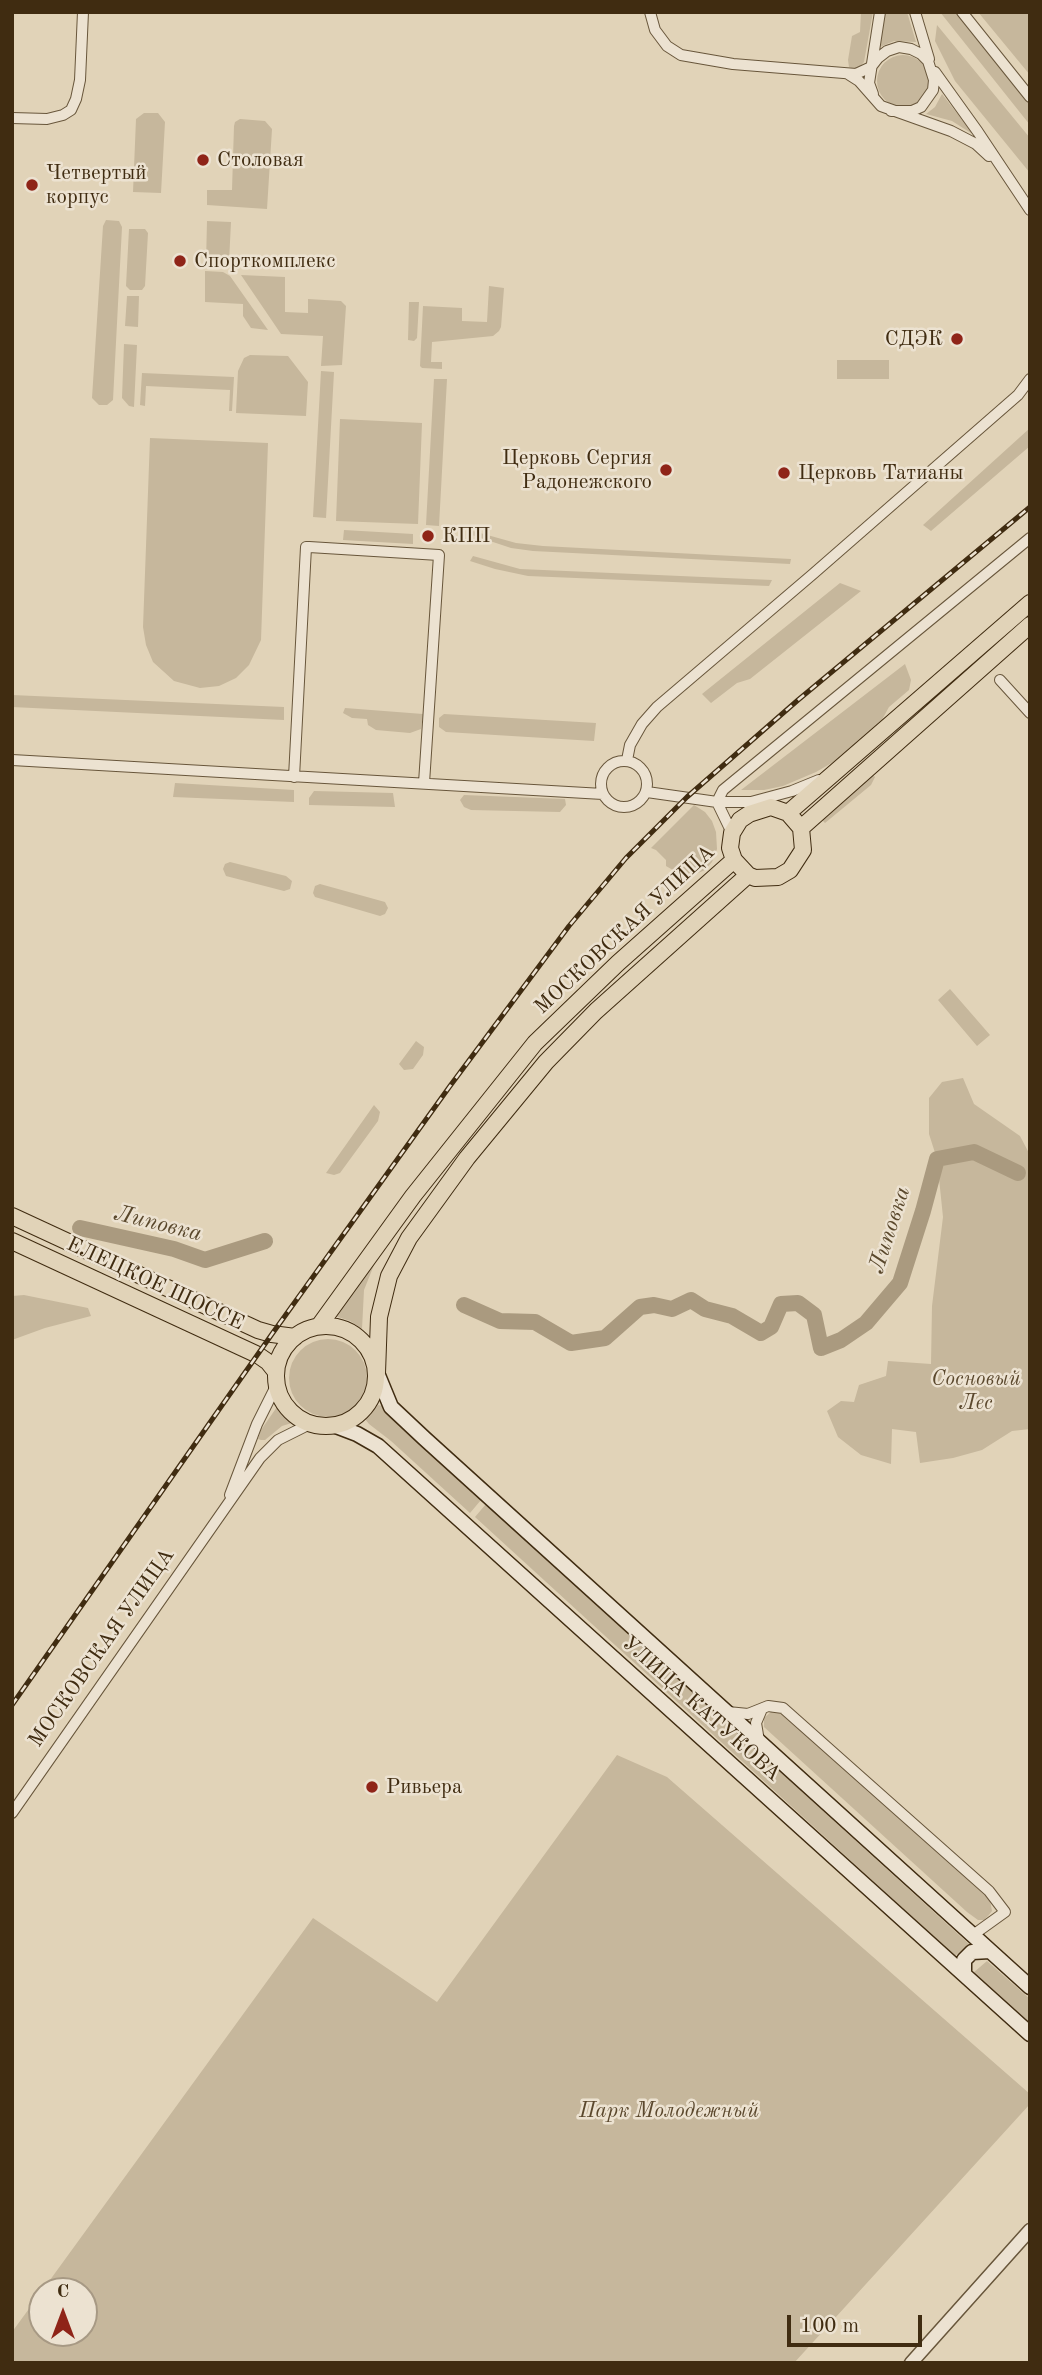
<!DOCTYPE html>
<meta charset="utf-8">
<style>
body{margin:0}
#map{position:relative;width:1042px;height:2375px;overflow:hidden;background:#e1d3b8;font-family:"Old Standard TT",serif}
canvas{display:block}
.frame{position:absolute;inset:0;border:14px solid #402c11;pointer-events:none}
.north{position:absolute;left:28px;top:2277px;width:70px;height:70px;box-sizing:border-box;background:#ece2d1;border:2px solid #a79984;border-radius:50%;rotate:0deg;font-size:19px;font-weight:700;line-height:28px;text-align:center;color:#402c11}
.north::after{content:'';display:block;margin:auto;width:24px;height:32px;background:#8f2418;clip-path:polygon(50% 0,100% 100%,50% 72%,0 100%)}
.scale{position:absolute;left:787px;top:2315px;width:135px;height:32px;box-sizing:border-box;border:4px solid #402c11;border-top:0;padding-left:9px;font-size:21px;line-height:24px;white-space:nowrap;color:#402c11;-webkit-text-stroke:5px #ece2d1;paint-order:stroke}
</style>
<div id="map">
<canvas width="1042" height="2375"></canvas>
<div class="frame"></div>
<div class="north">С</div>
<div class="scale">100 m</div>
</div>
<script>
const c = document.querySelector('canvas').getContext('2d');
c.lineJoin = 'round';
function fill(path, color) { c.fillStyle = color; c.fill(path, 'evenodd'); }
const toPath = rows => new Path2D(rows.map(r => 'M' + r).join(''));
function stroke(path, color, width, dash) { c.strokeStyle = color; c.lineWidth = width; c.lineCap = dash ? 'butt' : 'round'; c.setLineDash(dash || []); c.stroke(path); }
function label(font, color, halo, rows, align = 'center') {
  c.font = font + ' "Old Standard TT",serif'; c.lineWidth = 5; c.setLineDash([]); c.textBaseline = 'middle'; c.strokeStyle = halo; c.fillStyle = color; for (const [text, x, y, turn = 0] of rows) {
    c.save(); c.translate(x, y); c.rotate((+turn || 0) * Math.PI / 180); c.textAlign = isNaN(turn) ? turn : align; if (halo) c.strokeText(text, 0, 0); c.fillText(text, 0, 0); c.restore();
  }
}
fill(toPath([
 [861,12,873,12,864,62,858,69,853,69,849,67,848,60,852,36,860,32],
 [885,12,907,12,916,42,894,41,880,47],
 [940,12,956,12,1030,104,1030,125],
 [978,12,1030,12,1030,75],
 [937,25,1030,138,1030,173,955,81,935,41],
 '877 81a26 26 0 1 1 52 0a26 26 0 1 1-52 0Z',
 [942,94,974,135,952,121,926,114,935,107],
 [144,113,158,113,165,122,161,193,133,192,136,119],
 [240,119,265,121,272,129,267,209,207,205,207,190,232,190,234,126,235,122],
 [106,220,119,221,122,227,113,400,107,405,99,405,92,398,103,226],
 [207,221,231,222,229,262,206,263],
 [129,229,145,229,148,233,145,286,142,290,130,290,126,286],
 [205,271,223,272,230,276,268,330,251,328,243,316,243,304,205,302],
 [241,275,285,277,285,312,308,313,308,299,341,301,346,306,342,365,321,366,323,336,281,334],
 [489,286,504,288,501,327,499,331,493,336,432,342,431,362,442,362,442,369,422,368,420,366,423,306,462,308,462,321,487,322],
 [127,296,139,296,138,327,125,326],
 [409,302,419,302,417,338,414,341,408,340],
 [124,344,137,345,134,407,129,406,122,398],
 [250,355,288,356,308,382,306,416,236,413,238,371,244,358],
 [837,360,889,360,889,379,837,379],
 [321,371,334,372,326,518,313,517],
 [142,373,234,377,232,411,229,411,230,390,146,386,145,406,140,405],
 [434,379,447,379,439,526,426,525],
 [340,419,422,423,418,524,336,521],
 [1030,428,1030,446,931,531,923,525],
 [150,438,268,443,261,640,249,665,236,678,219,686,200,688,174,681,153,662,146,645,143,627],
 [344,530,413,534,413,544,343,540],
 [473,531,516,543,543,546,791,559,790,564,533,551,511,548,472,535],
 [473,556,520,569,772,580,769,586,528,576,495,569,470,561],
 [840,583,861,591,750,679,737,683,711,703,702,694],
 [905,664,911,680,909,690,889,707,878,727,842,757,816,772,783,786,764,790,741,790],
 [12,695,284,707,284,720,12,707],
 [345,708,423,714,421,729,410,733,376,730,368,725,367,719,352,718,343,713],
 [444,714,596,723,594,741,446,732,439,727,439,718],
 [871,773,875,777,871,785,825,823,823,821,822,814],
 [175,783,294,790,294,802,173,797],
 [314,791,393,793,395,807,309,805,309,798],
 [464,795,565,799,566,805,560,812,471,810,464,807,460,800],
 [694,805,705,812,712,821,716,832,717,849,712,862,705,870,691,876,683,876,666,866,666,860,656,850,651,848],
 [230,862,286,876,292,881,290,889,284,891,226,876,223,869,225,864],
 [320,884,385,902,388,908,385,914,380,916,315,897,313,893,315,886],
 [950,989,990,1035,977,1046,938,1000],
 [416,1041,424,1047,423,1055,413,1069,404,1070,399,1064],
 [963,1078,974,1104,1020,1136,1030,1155,1030,1429,1012,1431,982,1450,953,1458,920,1463,916,1432,892,1429,891,1464,861,1455,838,1437,827,1411,841,1401,854,1402,859,1385,886,1376,888,1361,931,1364,932,1306,943,1217,937,1159,929,1134,929,1098,942,1082],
 [374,1105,380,1112,378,1121,340,1173,334,1175,326,1173],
 [378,1255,364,1290,362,1329,350,1321,335,1316],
 [24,1295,88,1308,91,1316,45,1328,12,1340,12,1296],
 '289 1378a39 39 0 1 1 78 0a39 39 0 1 1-78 0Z',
 [279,1404,295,1422,282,1426,265,1440,261,1440,258,1439,261,1430],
 [378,1405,383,1406,396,1421,481,1500,470,1513,391,1441,369,1424,365,1419],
 [486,1504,969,1944,955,1956,475,1517],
 [772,1711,782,1712,990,1900,992,1911,988,1916,984,1920,978,1920,967,1912,764,1727,764,1718],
 [617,1755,667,1777,1030,2094,1030,2104,794,2363,12,2363,12,2332,42,2291,42,2333,84,2333,84,2291,42,2291,313,1918,437,2002],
 [987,1961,1030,1999,1030,2024,973,1973]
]), '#c6b79c');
stroke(toPath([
 [80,1228,174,1249,205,1260,265,1241],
 [464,1305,500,1321,535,1322,571,1343,605,1338,640,1307,654,1305,672,1309,691,1300,705,1309,732,1316,761,1333,771,1327,781,1304,798,1303,814,1315,821,1348,841,1340,866,1323,900,1283,923,1211,937,1159,974,1152,1018,1173]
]), '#aa9a7f', 16);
const minor = toPath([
 [650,12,655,30,667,46,681,55,733,64,856,74,871,67,878,58,887,51,899,47,911,49,921,54,928,61,934,80,933,90,921,107,912,111,891,111],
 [915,12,929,59],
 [962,12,1030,97],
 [935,72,978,132,1030,210],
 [848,74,859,81,881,106,951,131,976,144,989,156],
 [873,94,869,83,880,12],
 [12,118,47,119,63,115,71,110,76,99,80,80,83,12],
 [1000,680,1030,713],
 [12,760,603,794],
 [627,760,630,745,642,724,657,707,813,574,1018,395,1030,379],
 '601 784a23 23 0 1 1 46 0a23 23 0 1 1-46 0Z',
 [294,777,306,547,309,547,439,555,424,783],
 [647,792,717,802,751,802,792,791,819,780],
 [717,802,723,790,1030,538],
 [717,802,732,833],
 [230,1495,257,1424,276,1386],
 [728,1712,748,1714,768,1706,783,1708,989,1891,1005,1912,973,1935],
 [759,1741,756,1723,762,1709],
 [12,1813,260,1458,278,1440,310,1424]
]);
const tertiary = toPath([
 [911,2363,1030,2230]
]);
const secondary = toPath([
 [377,1373,391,1407,424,1438,1030,1987],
 [336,1426,357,1434,378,1446,1030,2034],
 [964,1974,964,1960,972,1952,990,1951]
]);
const primary = toPath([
 [771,807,788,813,801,828,803,850,790,870,778,877,755,878,748,875,734,860,730,848,732,833,740,820,749,814,771,807],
 [788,813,1030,603],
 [801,828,1030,625],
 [12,1216,258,1330,272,1334,295,1337],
 [12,1241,258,1355,268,1362,276,1372],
 '276 1376a50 50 0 1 1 100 0a50 50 0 1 1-100 0Z',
 [319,1326,413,1196,535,1043,618,963,734,860],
 [377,1373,379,1317,389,1276,409,1238,467,1158,546,1062,596,1011,748,875]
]);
stroke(minor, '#68563b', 12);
stroke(tertiary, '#68563b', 15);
stroke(secondary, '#402c11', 17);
stroke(primary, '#402c11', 18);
stroke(minor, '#ece2d1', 10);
stroke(tertiary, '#ece2d1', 12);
stroke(secondary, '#ece2d1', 14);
stroke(primary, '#e1d3b8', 16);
const rail = toPath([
 [12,1705,272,1334,450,1086,569,926,626,858,687,797,798,700,1030,507]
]);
stroke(rail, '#402c11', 5);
stroke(rail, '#ece2d1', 2.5, [8]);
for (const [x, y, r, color] of [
 [203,160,7,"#8f2418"],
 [32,185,7,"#8f2418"],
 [180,261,7,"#8f2418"],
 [957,339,7,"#8f2418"],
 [666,470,7,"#8f2418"],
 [784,473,7,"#8f2418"],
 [428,536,7,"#8f2418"],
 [372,1787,7,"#8f2418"]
]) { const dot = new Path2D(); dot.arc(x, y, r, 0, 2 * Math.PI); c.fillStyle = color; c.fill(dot); stroke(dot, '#ece2d1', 2.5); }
label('21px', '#402c11', '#ece2d1', [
 ["Столовая",217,160],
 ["Четвертый",46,173],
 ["корпус",46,197],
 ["Спорткомплекс",194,261],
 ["СДЭК",943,339,"right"],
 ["Церковь Сергия",652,458,"right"],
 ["Радонежского",652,482,"right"],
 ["Церковь Татианы",798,473],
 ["КПП",442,536],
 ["Ривьера",386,1787]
], 'left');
label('21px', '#402c11', '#ece2d1', [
 ["МОСКОВСКАЯ УЛИЦА",625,930,-43],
 ["ЕЛЕЦКОЕ ШОССЕ",155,1284,25],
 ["МОСКОВСКАЯ УЛИЦА",102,1648,-55],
 ["УЛИЦА КАТУКОВА",701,1709,42]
]);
label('italic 21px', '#5b482d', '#ece2d1', [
 ["Сосновый",976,1379],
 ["Лес",976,1403],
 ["Парк Молодежный",669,2111]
]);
label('italic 23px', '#5a482c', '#ece2d1', [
 ["Липовка",158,1224,14],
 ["Липовка",890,1230,-72]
]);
</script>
